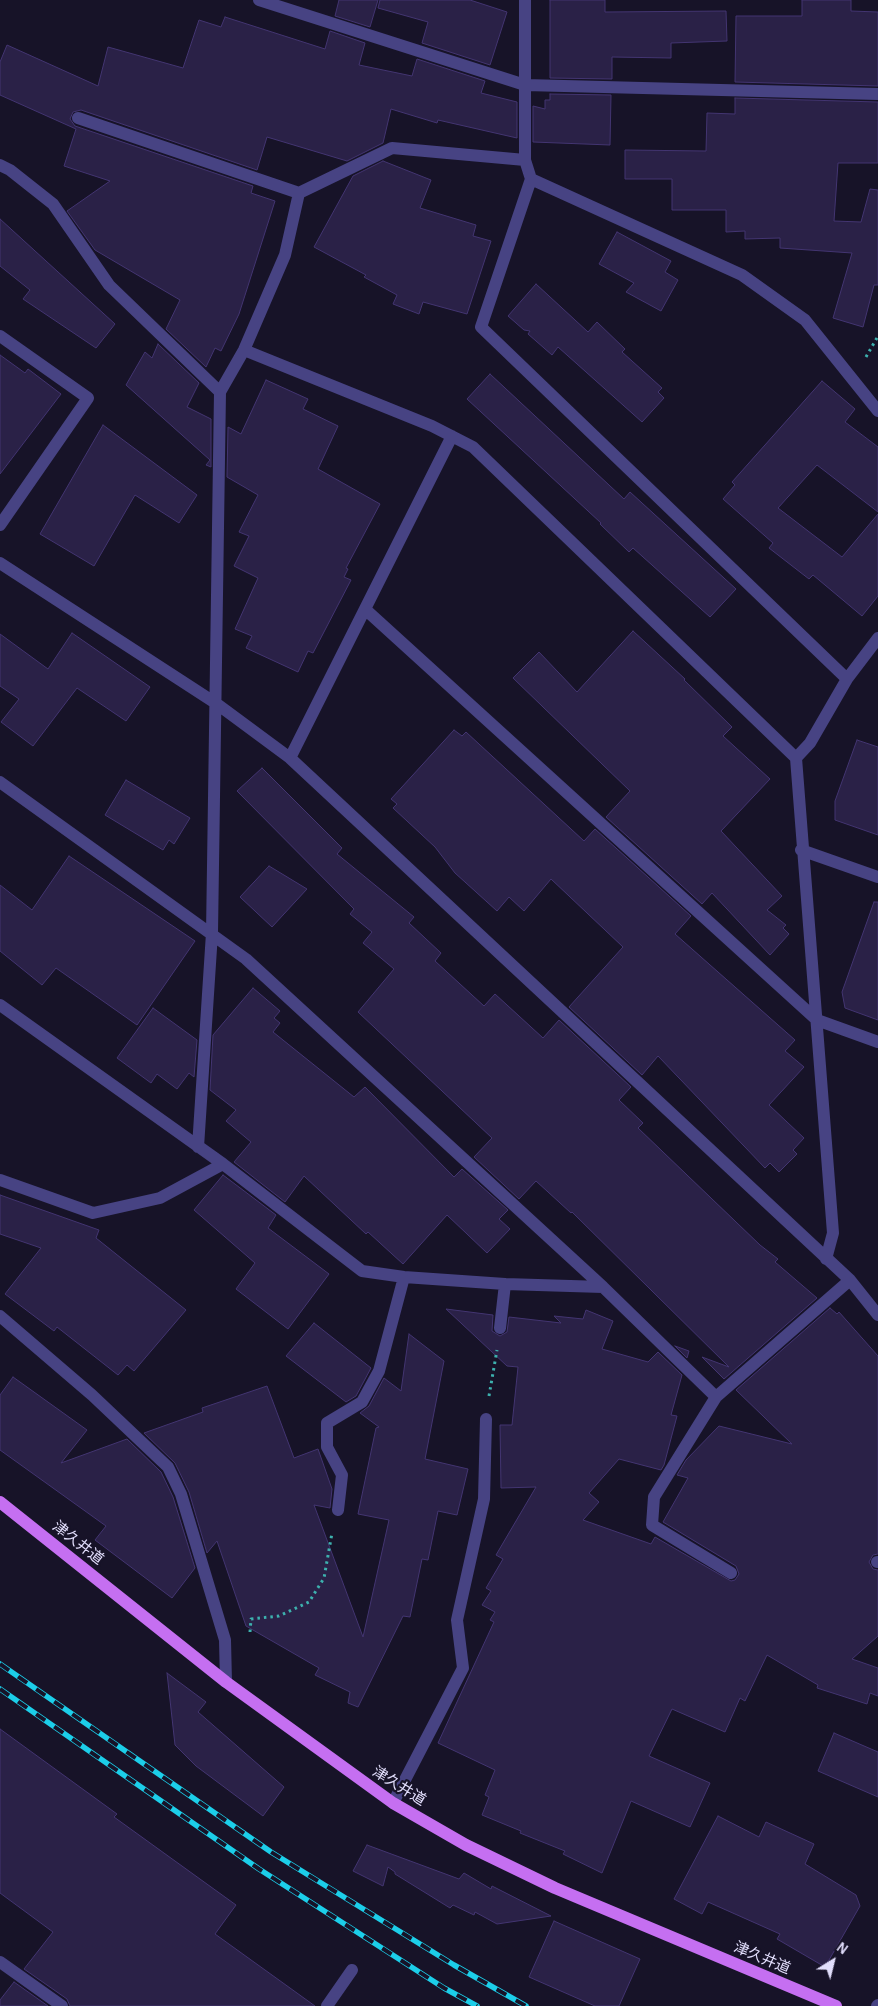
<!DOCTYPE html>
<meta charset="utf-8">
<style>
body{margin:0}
#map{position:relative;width:878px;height:2006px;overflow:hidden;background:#171328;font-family:"Alegreya Sans",sans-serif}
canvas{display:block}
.north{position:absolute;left:808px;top:1936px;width:50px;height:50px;-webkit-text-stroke:4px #171328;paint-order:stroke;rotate:36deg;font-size:14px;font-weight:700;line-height:20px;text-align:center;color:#e2defc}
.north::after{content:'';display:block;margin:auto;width:18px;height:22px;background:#e2defc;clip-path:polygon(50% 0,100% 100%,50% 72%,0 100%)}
</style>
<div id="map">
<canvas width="878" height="2006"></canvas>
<div class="north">N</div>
</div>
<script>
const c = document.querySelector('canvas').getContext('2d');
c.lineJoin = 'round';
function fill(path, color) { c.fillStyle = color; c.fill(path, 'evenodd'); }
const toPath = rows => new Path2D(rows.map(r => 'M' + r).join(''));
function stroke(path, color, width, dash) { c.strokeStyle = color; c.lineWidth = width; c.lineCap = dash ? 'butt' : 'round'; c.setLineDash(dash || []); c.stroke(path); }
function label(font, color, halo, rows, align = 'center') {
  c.font = font + ' "Alegreya Sans","Noto Sans JP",sans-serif'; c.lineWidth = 4.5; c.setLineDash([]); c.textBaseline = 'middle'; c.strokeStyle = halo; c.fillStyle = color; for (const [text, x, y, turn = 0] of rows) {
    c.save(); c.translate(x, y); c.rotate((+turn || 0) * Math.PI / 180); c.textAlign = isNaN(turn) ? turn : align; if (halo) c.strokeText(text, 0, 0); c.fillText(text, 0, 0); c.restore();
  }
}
const building = toPath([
 [339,0,378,0,370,27,335,16,339,0],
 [380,0,470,0,507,12,490,65,422,43,428,22,378,8,380,0],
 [550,0,605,0,605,12,726,11,727,41,671,43,671,58,612,57,612,79,550,78,550,0],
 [802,0,851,0,851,11,878,12,878,86,735,82,736,16,802,16,802,0],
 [225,17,325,49,330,31,365,43,359,65,412,76,417,59,485,81,481,93,517,102,517,138,438,120,437,123,391,109,383,143,347,161,267,137,257,170,81,110,73,112,70,119,75,126,253,186,251,193,275,201,239,314,221,351,215,348,206,367,166,329,180,300,95,250,67,211,110,181,64,166,76,129,0,95,0,62,7,45,98,86,108,47,183,68,199,20,221,27,225,17],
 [550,94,611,95,610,145,533,142,533,106,545,109,545,100,550,100,550,94],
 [735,98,878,102,878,163,838,163,834,221,861,222,870,189,878,190,878,285,874,285,863,327,833,318,852,253,780,248,780,238,745,239,745,231,726,232,726,210,672,210,672,179,625,179,625,150,706,151,707,113,735,114,735,98],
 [383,161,431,180,420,208,476,225,473,236,491,241,467,314,423,302,419,314,393,304,397,295,364,277,366,275,314,247,353,176,383,161],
 [0,219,115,324,96,348,23,299,30,290,0,266,0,219],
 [617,232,671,261,665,272,678,280,661,311,626,292,634,283,599,264,617,232],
 [536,284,588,332,597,322,625,349,622,352,662,388,658,392,664,398,642,422,558,347,552,355,528,334,530,331,524,330,508,316,536,284],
 [158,344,199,383,187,407,211,419,211,467,206,465,210,460,126,385,145,352,152,358,158,344],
 [0,355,25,373,28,369,61,394,0,474,0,355],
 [490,374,624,499,630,492,736,589,710,617,633,548,629,552,600,524,601,523,467,399,490,374],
 [266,380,308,399,303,409,338,426,318,469,380,504,346,568,348,569,344,577,351,580,313,653,308,651,298,672,246,648,252,636,235,629,258,578,234,566,249,536,239,532,258,495,227,477,228,427,241,434,266,380],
 [822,381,855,409,845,422,878,447,878,512,817,465,778,508,842,557,878,514,878,596,862,616,813,575,809,579,769,548,773,543,723,499,735,485,732,482,822,381],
 [103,425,197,495,179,523,135,495,94,566,40,534,103,425],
 [633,631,685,679,684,680,732,727,723,736,770,779,721,831,782,896,767,910,786,925,783,928,789,934,770,955,712,893,702,904,606,817,630,791,513,678,539,652,577,692,633,631],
 [72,633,150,687,126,721,77,688,33,746,1,722,19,699,0,686,0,634,48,669,72,633],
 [454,730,462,736,466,732,584,841,595,829,691,916,675,934,795,1040,785,1051,804,1067,769,1105,804,1138,793,1150,797,1154,779,1172,770,1163,765,1168,658,1056,642,1075,569,1007,623,947,551,879,524,911,509,897,497,911,455,873,435,847,393,808,397,804,391,799,454,730],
 [857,740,878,747,878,835,835,820,835,801,857,740],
 [262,768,342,848,337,854,414,917,409,923,441,953,435,961,484,1006,495,994,543,1038,559,1020,631,1087,619,1100,643,1123,638,1128,760,1245,778,1259,775,1262,817,1298,724,1379,702,1357,729,1367,572,1212,571,1213,536,1181,519,1199,474,1157,492,1138,358,1012,394,969,363,943,372,932,350,914,354,909,237,791,262,768],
 [126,780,190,818,174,844,169,840,163,850,105,815,126,780],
 [69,856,195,941,137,1025,56,968,42,985,0,951,0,885,32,910,69,856],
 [269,866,307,889,272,927,240,897,269,866],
 [874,902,878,902,878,1020,845,1008,842,992,874,902],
 [253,988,280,1011,274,1018,280,1023,273,1032,354,1097,365,1087,454,1177,462,1169,508,1210,499,1219,510,1229,487,1253,447,1215,403,1264,368,1232,366,1234,304,1176,285,1202,234,1162,251,1142,226,1121,236,1110,210,1090,213,1035,253,988],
 [153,1008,197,1040,194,1077,189,1073,177,1089,157,1074,151,1083,117,1058,153,1008],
 [223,1175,276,1215,268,1228,329,1274,288,1329,236,1289,255,1263,194,1210,223,1175],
 [0,1195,99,1230,96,1238,186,1310,134,1371,127,1365,118,1375,57,1327,54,1331,5,1294,41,1248,0,1234,0,1195],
 [830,1308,837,1314,839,1312,878,1356,878,1554,873,1555,869,1562,873,1569,878,1570,878,1636,852,1659,878,1668,878,1696,870,1693,867,1704,817,1688,818,1685,767,1655,745,1701,740,1698,725,1732,672,1709,649,1756,710,1783,690,1827,631,1801,602,1873,563,1854,565,1851,520,1833,521,1831,482,1815,489,1797,485,1795,495,1770,438,1743,494,1622,490,1620,495,1612,482,1605,491,1591,486,1588,503,1559,496,1555,536,1487,501,1488,500,1425,512,1425,518,1367,507,1366,446,1309,493,1315,492,1331,500,1336,507,1332,509,1317,561,1323,554,1316,583,1319,586,1310,613,1321,602,1349,648,1362,658,1352,682,1375,671,1415,677,1416,664,1465,661,1470,619,1459,589,1493,599,1502,583,1520,651,1544,655,1537,731,1581,735,1580,739,1574,736,1566,663,1522,688,1478,677,1475,686,1460,719,1426,792,1444,736,1390,830,1308],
 [314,1323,371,1368,356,1396,346,1402,286,1356,314,1323],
 [409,1334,444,1361,425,1459,468,1469,457,1515,438,1511,428,1560,422,1559,410,1617,403,1616,358,1707,348,1703,350,1692,315,1675,319,1668,246,1626,217,1541,207,1553,189,1492,175,1463,144,1433,203,1412,202,1408,267,1386,294,1458,318,1449,332,1489,330,1508,314,1505,363,1637,389,1520,358,1514,376,1428,379,1427,360,1413,369,1406,384,1378,401,1391,409,1334],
 [675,1346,689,1351,687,1358,675,1346],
 [13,1377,87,1430,61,1463,127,1439,161,1472,173,1497,195,1568,172,1598,95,1540,106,1526,0,1450,0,1395,13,1377],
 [167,1673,206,1702,198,1712,284,1787,263,1816,196,1766,175,1745,167,1673],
 [0,1729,117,1814,114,1817,236,1905,215,1934,315,2006,70,2006,67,1999,24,1969,53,1932,0,1893,0,1729],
 [834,1733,878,1752,878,1797,818,1771,834,1733],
 [718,1816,759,1837,766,1822,814,1844,805,1864,856,1895,860,1906,825,1967,777,1939,780,1934,708,1902,702,1914,674,1899,718,1816],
 [367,1845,459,1879,464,1873,491,1889,492,1886,551,1916,497,1924,475,1912,474,1915,453,1905,450,1908,395,1874,395,1872,388,1867,383,1886,353,1871,367,1845],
 [554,1921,640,1959,619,2006,595,2006,529,1977,554,1921],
 [14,1982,48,2006,0,2006,0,2000,14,1982]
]);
fill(building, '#2a2147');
stroke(building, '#433571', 1);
stroke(toPath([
 [866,357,878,336],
 [489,1396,497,1350],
 [250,1632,251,1619,279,1616,309,1602,324,1578,332,1533]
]), '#3db1ae', 3, [2.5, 4]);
stroke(toPath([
 [259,0,525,85,878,94],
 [525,0,525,160,531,179,481,327,847,679],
 [78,118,299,193],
 [0,165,10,170,53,204,109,285,220,392],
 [531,179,742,275,805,320,878,411],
 [0,336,88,398,0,525],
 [244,350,432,426,473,447,796,758,833,1233,826,1259],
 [0,563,217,704,290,758,850,1280,878,1315],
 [366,610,817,1020,878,1042],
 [290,758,452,436],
 [796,758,810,743,847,679,878,638],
 [0,782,246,959,603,1287,716,1397],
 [801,850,878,877],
 [0,1005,223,1164,362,1271,404,1277,505,1284,603,1287],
 [198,1147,212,933,220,392,244,350,285,255,299,193,392,148,525,160],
 [0,1180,93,1213,160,1198,223,1164],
 [0,1316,92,1395,168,1467,181,1494,225,1640,226,1682],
 [500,1328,505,1284],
 [338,1510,342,1475,327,1447,327,1423,362,1402,379,1371,404,1277],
 [877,1562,878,1562],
 [731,1573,652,1525,654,1497,716,1397,850,1280],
 [393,1803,463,1668,457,1620,484,1499,486,1419],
 [0,1962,62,2006],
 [327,2006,352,1970],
 [877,2006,878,2005]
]), '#474383', 12);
stroke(toPath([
 [0,1502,226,1682,393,1803,466,1845,555,1888,836,2006]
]), '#c56ff1', 12);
const rail = toPath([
 [0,1664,271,1852,454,1965,526,2006],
 [0,1689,259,1869,444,1988,477,2006]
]);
stroke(rail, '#1ccee9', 5.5);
stroke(rail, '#171328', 4, [11]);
label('15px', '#e2defc', '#171328', [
 ["津久井道",78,1543,38],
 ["津久井道",399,1786,32],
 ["津久井道",762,1958,23]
]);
</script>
